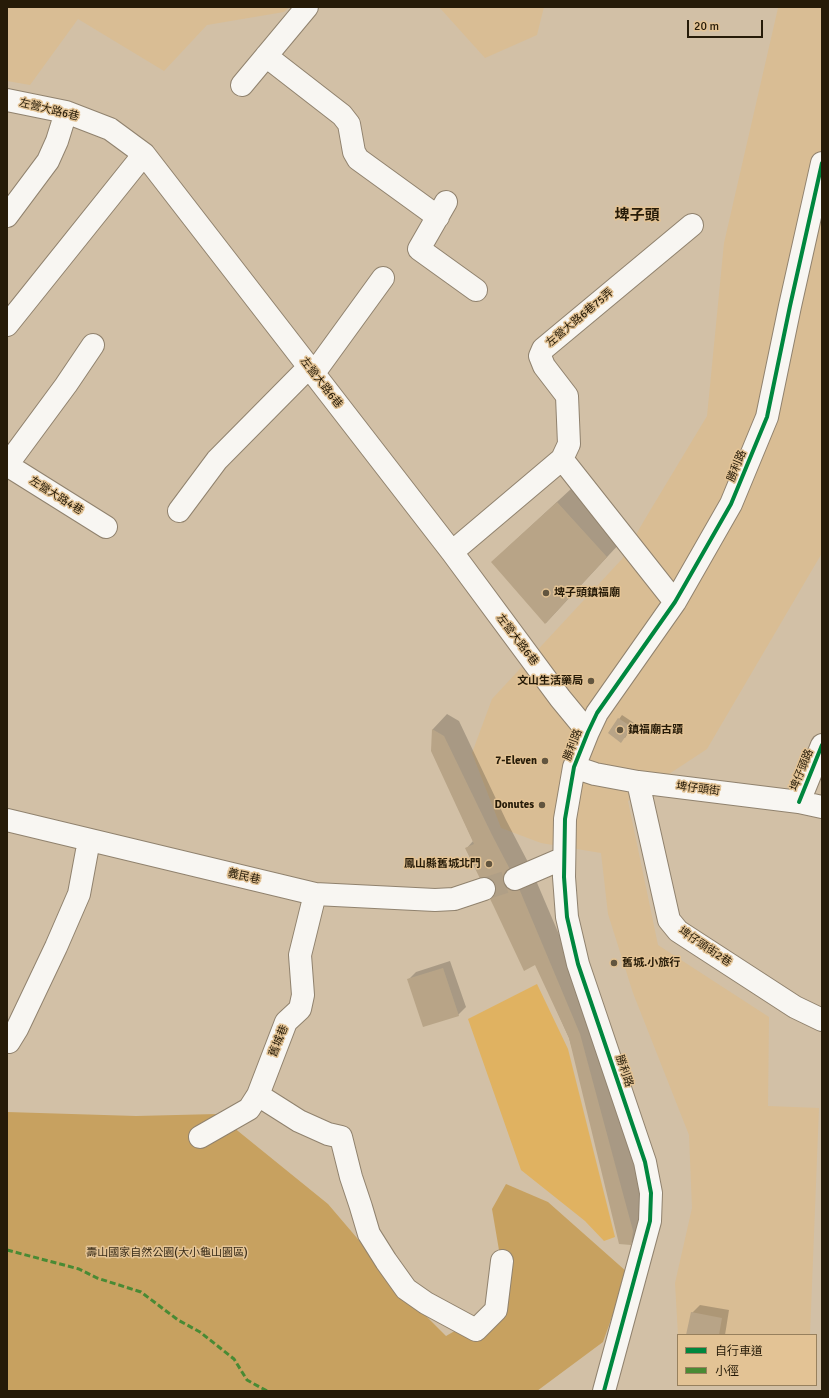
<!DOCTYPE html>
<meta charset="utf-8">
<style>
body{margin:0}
#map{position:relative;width:829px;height:1398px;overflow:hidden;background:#d2c0a6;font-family:Signika,"Noto Sans TC",sans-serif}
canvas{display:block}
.frame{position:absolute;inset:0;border:8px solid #261b08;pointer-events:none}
.legend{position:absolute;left:677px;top:1334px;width:140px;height:52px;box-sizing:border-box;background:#e3c395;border:1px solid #97805d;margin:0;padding:5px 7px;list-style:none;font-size:12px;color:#261b08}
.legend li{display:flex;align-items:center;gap:8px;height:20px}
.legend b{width:20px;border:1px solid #97805d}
.scale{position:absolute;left:687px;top:20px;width:76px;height:18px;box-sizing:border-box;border:2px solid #261b08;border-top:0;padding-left:5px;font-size:12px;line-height:14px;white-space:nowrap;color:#261b08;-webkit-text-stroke:3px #e3c395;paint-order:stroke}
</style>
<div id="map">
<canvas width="829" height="1398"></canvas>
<div class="frame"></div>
<ul class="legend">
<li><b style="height:5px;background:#00873e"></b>自行車道</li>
<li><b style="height:5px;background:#498a34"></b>小徑</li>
</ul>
<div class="scale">20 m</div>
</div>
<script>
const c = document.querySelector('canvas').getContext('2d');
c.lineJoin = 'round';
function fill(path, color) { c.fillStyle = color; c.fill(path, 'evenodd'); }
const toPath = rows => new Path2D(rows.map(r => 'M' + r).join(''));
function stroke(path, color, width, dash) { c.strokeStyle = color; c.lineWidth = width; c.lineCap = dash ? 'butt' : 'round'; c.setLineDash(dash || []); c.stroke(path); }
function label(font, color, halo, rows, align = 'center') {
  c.font = font + ' Signika,"Noto Sans TC",sans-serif'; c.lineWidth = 3; c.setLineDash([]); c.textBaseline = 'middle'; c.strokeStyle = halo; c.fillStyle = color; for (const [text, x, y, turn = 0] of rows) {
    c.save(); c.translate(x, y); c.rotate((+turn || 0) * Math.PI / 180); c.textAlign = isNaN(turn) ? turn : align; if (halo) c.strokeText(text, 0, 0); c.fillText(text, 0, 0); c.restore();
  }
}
fill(toPath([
 [7,7,289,7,284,12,207,25,164,71,78,19,30,85,7,81],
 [439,7,544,7,537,35,485,58],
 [772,7,822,7,822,553,707,749,628,801,658,945,769,1017,768,1106,819,1108,810,1335,678,1335,675,1283,692,1208,689,1135,633,993,608,914,601,853,541,843,501,828,472,753,492,699,622,559,645,519,707,416,724,243,778,8]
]), '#d9bd94');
fill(toPath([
 [537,984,568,1049,615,1237,604,1241,585,1221,521,1170,468,1019]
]), '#e0b261');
fill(toPath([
 [7,1112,136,1116,217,1114,328,1204,409,1299,446,1336,491,1310,500,1256,492,1209,506,1184,548,1202,627,1272,624,1283,603,1342,537,1391,7,1391]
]), '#c7a160');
fill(toPath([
 [572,488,621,542,546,623,507,548],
 [447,714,459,721,506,820,529,864,595,1019,647,1215,645,1229,630,1244,569,1038,536,964,495,907,466,849,473,841,432,751,433,729],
 [622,715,634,723,625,738,609,733],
 [450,961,466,1007,458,1015,408,980,416,972],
 [700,1305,729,1310,725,1335,687,1335,692,1313]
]), '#0003');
fill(toPath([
 [557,502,607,557,545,624,491,562],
 [618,718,632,727,621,743,608,733],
 [432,729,444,736,492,835,515,879,580,1034,633,1231,631,1245,619,1244,569,1038,535,965,524,971,494,907,465,848,474,844,431,751],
 [443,968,459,1016,423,1027,407,979],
 [691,1312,722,1318,719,1335,686,1335]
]), '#b8a487');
stroke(toPath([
 [484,889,515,879]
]), '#b09f86', 22, [22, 11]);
const minor = toPath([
 [266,56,342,115,349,124,354,152,358,159,438,217],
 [242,85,307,7],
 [7,100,66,112,110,129,144,154,452,552,560,698,588,732],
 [446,202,419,249,476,290],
 [7,216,48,161,57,141,66,112],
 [7,325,144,154],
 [314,373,383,278],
 [562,459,675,602],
 [7,465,66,385,93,345],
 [7,465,106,527],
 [179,511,217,460,309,367],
 [452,552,562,459,569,444,567,396,544,366,540,356,543,349,692,225],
 [574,767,595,774,638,782,799,802,822,807],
 [638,782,669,920,678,931,795,1007,822,1020],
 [799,802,822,745],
 [7,820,315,894,435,900,454,899,484,889],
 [515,879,564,858],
 [9,1042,17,1029,56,947,79,894,89,840],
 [258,1095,299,1121,328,1134,341,1137,351,1177,361,1207,369,1234,386,1261,406,1289,426,1303,476,1330,496,1310,502,1261],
 [200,1137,249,1109,258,1095,286,1022,300,1009,303,995,300,955,315,894],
 [604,1391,650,1221,651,1193,645,1162,578,964,567,917,564,877,565,819,574,767,588,732,597,713,675,602,731,504,767,417,790,306,822,163]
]);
stroke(minor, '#90826e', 24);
stroke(minor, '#f8f6f2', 22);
stroke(toPath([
 [7,1250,79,1269,97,1278,141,1292,178,1320,200,1332,234,1359,247,1380,267,1391]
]), '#498a34', 3, [6, 3]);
stroke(toPath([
 [799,802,822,745],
 [604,1391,650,1221,651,1193,645,1162,578,964,567,917,564,877,565,819,574,767,588,732,597,713,675,602,731,504,767,417,790,306,822,163]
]), '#00873e', 4);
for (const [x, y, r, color] of [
 [546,593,4,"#62553f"],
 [591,681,4,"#62553f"],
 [620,730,4,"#62553f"],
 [545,761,4,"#62553f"],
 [542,805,4,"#62553f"],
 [489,864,4,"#62553f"],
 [614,963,4,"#62553f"]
]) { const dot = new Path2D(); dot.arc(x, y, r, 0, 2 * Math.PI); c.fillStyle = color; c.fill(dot); stroke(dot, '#e3c395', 1.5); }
label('11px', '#261b08', '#e3c395', [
 ["左營大路6巷",49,110,14],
 ["左營大路6巷75弄",580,318,-40],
 ["左營大路6巷",321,383,52],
 ["勝利路",737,466,-68],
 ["左營大路4巷",56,496,32],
 ["左營大路6巷",517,640,53],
 ["勝利路",573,745,-69],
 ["埤仔頭路",802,770,-68],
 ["埤仔頭街",698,789,7],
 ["義民巷",244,877,13],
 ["埤仔頭街2巷",705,947,34],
 ["舊城巷",279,1041,-68],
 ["勝利路",624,1071,71]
]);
label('bold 11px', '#261b08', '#e3c395', [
 ["埤子頭鎮福廟",554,593,"left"],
 ["文山生活藥局",583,681],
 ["鎮福廟古蹟",628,730,"left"],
 ["7-Eleven",537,761],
 ["Donutes",534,805],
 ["鳳山縣舊城北門",481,864],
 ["舊城.小旅行",622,963,"left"]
], 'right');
label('11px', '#392c18', '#e3c395', [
 ["壽山國家自然公園(大小龜山園區)",167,1253]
]);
label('bold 15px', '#261b08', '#e3c395', [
 ["埤子頭",637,216]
]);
</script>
